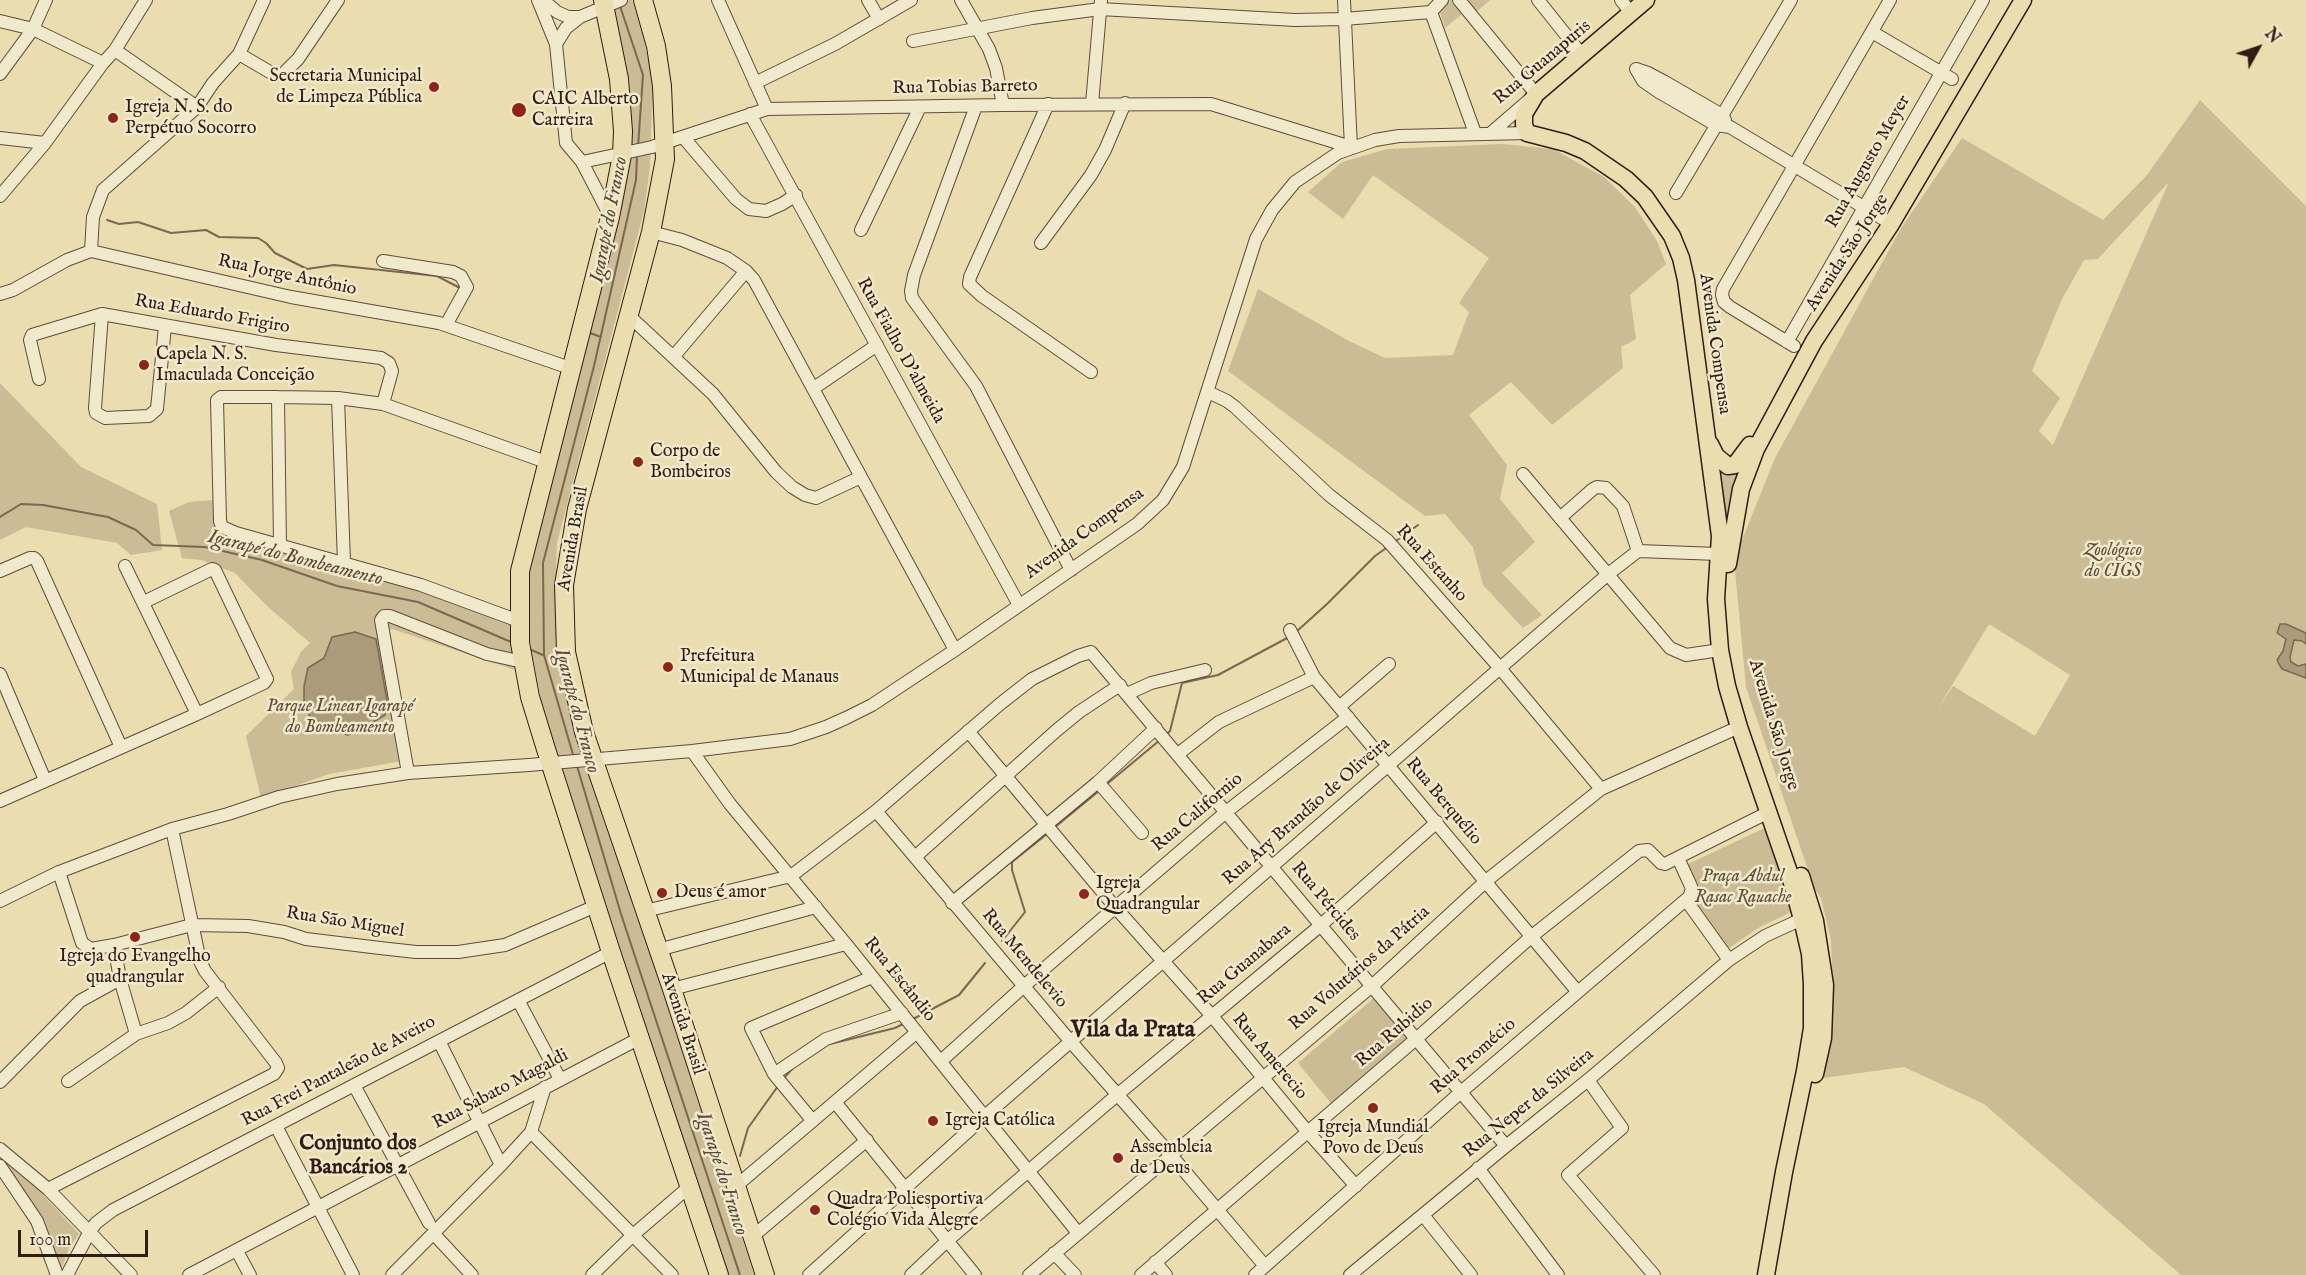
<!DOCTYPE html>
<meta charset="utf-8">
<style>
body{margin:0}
#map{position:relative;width:2306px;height:1275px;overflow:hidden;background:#eaddaf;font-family:"IM FELL English",serif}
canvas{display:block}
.north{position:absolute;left:2228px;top:18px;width:60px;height:60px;-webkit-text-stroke:4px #f1e9cb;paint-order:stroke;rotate:50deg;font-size:16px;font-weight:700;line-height:24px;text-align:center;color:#311c14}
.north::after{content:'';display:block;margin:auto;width:21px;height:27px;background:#311c14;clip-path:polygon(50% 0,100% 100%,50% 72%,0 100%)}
.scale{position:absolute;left:18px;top:1230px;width:130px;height:27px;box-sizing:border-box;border:3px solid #311c14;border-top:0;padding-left:8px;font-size:18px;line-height:21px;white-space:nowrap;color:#311c14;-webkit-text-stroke:4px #f1e9cb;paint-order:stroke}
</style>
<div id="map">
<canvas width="2306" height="1275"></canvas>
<div class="north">N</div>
<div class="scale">100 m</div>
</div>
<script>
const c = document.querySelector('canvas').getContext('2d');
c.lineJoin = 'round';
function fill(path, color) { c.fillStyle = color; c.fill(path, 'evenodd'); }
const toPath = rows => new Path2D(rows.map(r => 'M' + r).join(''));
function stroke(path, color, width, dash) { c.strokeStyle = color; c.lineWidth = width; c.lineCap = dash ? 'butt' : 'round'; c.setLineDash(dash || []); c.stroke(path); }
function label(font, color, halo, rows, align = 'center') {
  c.font = font + ' "IM FELL English",serif'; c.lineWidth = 5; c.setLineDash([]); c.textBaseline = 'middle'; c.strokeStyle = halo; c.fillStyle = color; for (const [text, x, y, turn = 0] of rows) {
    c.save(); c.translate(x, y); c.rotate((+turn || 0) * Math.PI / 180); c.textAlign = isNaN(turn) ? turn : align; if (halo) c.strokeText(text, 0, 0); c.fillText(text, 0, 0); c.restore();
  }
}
fill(toPath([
 [609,0,632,0,642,30,653,82,650,167,644,211,557,543,555,593,558,656,586,766,640,921,754,1275,724,1275,661,1084,562,768,551,750,530,643,526,602,529,562,590,311,630,165,631,131],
 [1446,0,1490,0,1476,12,1468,9,1445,28,1439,9],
 [2200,100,2306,206,2306,1275,2181,1275,1984,1104,1904,1067,1823,1078,1833,995,1831,940,1821,898,1806,877,1809,873,1746,687,1734,560,1775,458,1900,230,1962,138,2103,220,2147,175],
 [2168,183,2168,184,2053,445,2039,431,2060,398,2032,371,2062,299,2084,260,2098,259],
 [1989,624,2070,675,2035,736,1953,686,1937,710],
 [1502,144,1553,149,1604,177,1635,207,1657,241,1666,264,1630,295,1636,339,1621,347,1623,368,1552,425,1511,382,1469,415,1507,465,1500,499,1535,542,1502,573,1542,615,1523,628,1483,585,1473,547,1445,514,1425,516,1228,371,1258,289,1349,341,1385,358,1453,355,1469,312,1459,303,1489,258,1373,175,1343,219,1308,192,1342,162,1387,149],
 [0,383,81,467,157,504,162,550,131,555,117,543,26,527,0,540],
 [1756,441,1723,529,1715,460,1720,465],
 [214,500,214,527,225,533,344,565,510,621,515,670,392,629,381,634,402,761,329,774,261,798,246,736,294,689,291,672,301,652,310,643,267,606,235,573,201,560,182,558,169,511,189,502],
 [1769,826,1793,911,1758,928,1725,951,1689,907,1701,897,1686,865],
 [1374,998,1410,1041,1334,1107,1298,1063],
 [0,1156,25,1175,79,1234,69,1248,61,1270,52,1243]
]), '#cbbc95');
const water = toPath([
 [2280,624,2286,624,2306,633,2306,644,2302,641,2294,640,2290,657,2291,662,2298,666,2306,664,2306,678,2282,669,2279,664,2277,660,2283,651,2286,639,2277,633,2280,624],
 [355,632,376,639,387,700,385,715,362,729,348,735,333,731,309,715,304,701,304,686,308,668,324,658,332,637,355,632]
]);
fill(water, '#ab9b7a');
stroke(water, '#7a6851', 1.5);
stroke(toPath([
 [620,6,643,75,638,147],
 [107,220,119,224,138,222,171,233,206,230,219,237,258,238,266,243,275,253,307,269,334,265,437,276,460,288],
 [590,333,601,337],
 [0,517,21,504,43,505,108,517,136,530,153,545,205,547,262,560,337,586,418,602,511,642],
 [1396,541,1418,525],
 [1296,632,1327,604,1375,556,1389,546],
 [529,649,543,655],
 [1167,734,1170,731,1182,683,1218,675,1289,637],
 [574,758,544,655,543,563,594,366,636,180,637,155],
 [577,766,621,914,740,1275],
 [1107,784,1160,740],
 [1054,828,1100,790],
 [1002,941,1025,912,1012,870,1012,862,1047,834],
 [913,1019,959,995,985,963],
 [830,1044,895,1028,905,1023],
 [783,1079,793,1068],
 [740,1156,748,1128,778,1086]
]), '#7a6851', 2);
const minor = toPath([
 [538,0,556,44,566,143,582,162,610,216],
 [543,0,557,12,568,17,580,17,621,0],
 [718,0,767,109],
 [868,0,879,19],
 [961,0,989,49,996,68,1003,105],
 [1459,0,1536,94,1492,132],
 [1538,0,1582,55],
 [1621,0,1631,13],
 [1431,12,1475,133],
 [0,21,33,29,103,63],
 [1872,32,1952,79],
 [913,41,1032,18,1100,9,1295,20,1344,19,1431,12,1442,0],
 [556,44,566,28,580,17],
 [115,50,197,107],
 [239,54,275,75,282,75,298,59,338,0],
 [1636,69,1643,81,1659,92,1716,125,1730,127,1885,220],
 [1636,69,1648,73,1665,82,1722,115,1725,120],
 [0,74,33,29,46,0],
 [755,83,835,44,911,0],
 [1048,104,970,277,969,284,982,296,1091,372],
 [1092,104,1101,0],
 [976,106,914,275,911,291,912,298,976,386,1071,570],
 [750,114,1019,605],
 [683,137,736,199,749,209,766,211,782,204,796,195],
 [0,138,45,143],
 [582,162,652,147,767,109,1003,105,1211,104,1351,147,1344,0],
 [1676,193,1791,0],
 [0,196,45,143,103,63,115,50,146,0],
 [861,230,920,107],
 [651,232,682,240,727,258,746,271,754,280,955,650],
 [1041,243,1091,175,1105,150,1125,103],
 [91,251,93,217,103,190,197,107,213,83,239,54,264,0],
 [383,261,453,272,461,276,467,287,446,325],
 [0,294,13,290,67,260,91,251,291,297,439,323,570,368],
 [102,314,95,408,96,413,105,418,149,416,157,409,165,326],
 [627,314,713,394,776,472,792,487,805,495,816,498,861,477],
 [1787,342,1983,0],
 [1794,346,1730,307,1724,302,1722,295,1723,289,1890,0],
 [674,356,746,271],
 [39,379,30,340,32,335,102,314,276,345,381,358,389,363,392,371,383,404],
 [814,388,877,345],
 [1208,392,1227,401,1235,407,1329,495,1387,540,1499,667,1601,789],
 [278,397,280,545],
 [338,398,344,562],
 [1523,474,1670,648,1686,655,1720,650],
 [1560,518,1593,489,1597,487,1606,488,1623,506,1638,551],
 [125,566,197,714],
 [0,571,30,558,34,558,37,561,121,747],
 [519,621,421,585,236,533,222,527,220,521,217,400,221,397,278,397,338,398,383,404,546,462],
 [1290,630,1314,677,1577,991],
 [0,674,45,780],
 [1127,694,1151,683,1205,670],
 [1339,707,1389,664],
 [968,731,1115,907,1212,1016,1307,1131,1356,1186],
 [692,751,730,804,846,944,1078,1233],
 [1178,754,1219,722,1314,677],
 [408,773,381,620,384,616,390,616,487,654,523,662],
 [1098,782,1142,833],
 [0,801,197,714,264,683,267,679,215,570,212,569,144,602],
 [876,811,1071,1042,1170,1154,1265,1266],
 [915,857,1057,730,1079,712,1120,685],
 [59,872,82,943,91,949,114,945,192,925,248,926,284,932,306,939,380,948,416,952,458,952,505,945,596,906],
 [1686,900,1729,960],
 [0,901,59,872,172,829,228,814,279,797,337,784,408,773,529,765,692,751,790,739,826,727,846,718,872,705,955,650,1137,524,1163,500,1183,467,1256,239,1272,210,1295,182,1338,153,1375,140,1399,136,1527,133],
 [952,903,1098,782,1156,728],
 [645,911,791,876,876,811,1000,704,1032,679,1078,656,1091,652,1506,1146],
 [114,945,120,979,136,1034],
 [658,950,816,907],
 [672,989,846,944],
 [518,1000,560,1079],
 [439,1041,501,1165],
 [941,1061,1024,986,1226,812,1348,717],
 [774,1074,826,1039,902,1013],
 [1588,1080,1622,1128,1568,1175,1654,1275],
 [68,1081,136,1034,168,1023,186,1013,219,987],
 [0,1082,80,1001,120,979],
 [354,1085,429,1223],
 [835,1102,975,1275],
 [812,1120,774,1074,751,1028,872,977],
 [276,1126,353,1275],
 [531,1132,672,1275],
 [0,1149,48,1189,131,1275],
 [0,1166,37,1221,57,1275],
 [1478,1168,1558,1275],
 [735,1187,917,1032],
 [48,1189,274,1074,278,1068,276,1063,205,971,200,961,172,829],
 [1423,1215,1471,1275],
 [433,1233,472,1275],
 [752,1237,867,1140],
 [237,1251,250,1275],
 [1054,1253,1075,1275],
 [1155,1262,1166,1275],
 [67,1275,90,1231,96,1223,113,1210,611,952],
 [189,1275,640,1038],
 [392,1275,501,1165,531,1132,545,1087],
 [592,1275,633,1235,690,1186],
 [809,1275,985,1116,1607,575,1638,551,1718,554],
 [911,1275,947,1241,1117,1095,1321,925,1437,822],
 [1029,1275,1372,986,1486,881,1601,789,1739,727],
 [1141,1275,1416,1039,1532,936,1639,851,1648,850,1661,863,1665,864,1769,812],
 [1255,1275,1461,1092,1689,897,1692,889,1690,884,1678,858],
 [1350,1275,1506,1146,1588,1080,1729,960,1765,936,1802,919]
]);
const major = toPath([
 [1646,0,1536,94,1524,114,1524,125,1527,133,1566,143,1585,151,1626,179,1645,197,1672,236,1681,258,1686,280,1720,536,1716,599,1720,650,1727,686,1739,727,1789,872,1802,919,1810,954,1812,984,1812,1028,1805,1071,1784,1172,1766,1275],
 [1710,444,1716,456,1728,466,1735,465,1750,445],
 [1728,564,1741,489,1756,449,1814,341,1891,224,2023,0],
 [1801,876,1815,921,1825,985,1823,1038,1815,1074]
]);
const highway = toPath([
 [603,0,619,79,623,131,622,155,610,217,520,571,520,643,530,697,545,746,611,952,719,1275],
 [643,0,656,46,662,86,665,159,651,232,577,509,564,585,566,652,584,732,672,989,765,1275]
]);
stroke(minor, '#5f4c3b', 14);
stroke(major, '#311c14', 19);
stroke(highway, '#311c14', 20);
stroke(minor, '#f1e9cb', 12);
stroke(major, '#eaddaf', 16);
stroke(highway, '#eaddaf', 18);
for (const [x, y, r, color] of [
 [434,87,6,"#8f2418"],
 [519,110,8,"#8f2418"],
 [113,118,6,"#8f2418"],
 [144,365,6,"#8f2418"],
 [638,462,6,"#8f2418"],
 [668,667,6,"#8f2418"],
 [662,893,6,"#8f2418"],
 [1084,894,6,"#8f2418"],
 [135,937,6,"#8f2418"],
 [1373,1108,6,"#8f2418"],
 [933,1121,6,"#8f2418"],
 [1118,1158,6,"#8f2418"],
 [815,1210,6,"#8f2418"]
]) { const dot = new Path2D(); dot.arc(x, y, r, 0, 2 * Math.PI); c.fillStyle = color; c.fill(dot); stroke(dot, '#f1e9cb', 2); }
label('18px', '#311c14', '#f1e9cb', [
 ["Rua Guanapuris",1543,63,-40],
 ["Rua Tobias Barreto",965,88,-1],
 ["Rua Augusto Meyer",1869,162,-60],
 ["Avenida São Jorge",1848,253,-57],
 ["Rua Jorge Antônio",287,276,12],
 ["Rua Eduardo Frigiro",212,315,10],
 ["Avenida Compensa",1714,344,82],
 ["Rua Fialho D'almeida",900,351,61],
 ["Avenida Compensa",1085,534,-36],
 ["Avenida Brasil",574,539,-80],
 ["Rua Estanho",1431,564,48],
 ["Avenida São Jorge",1773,725,73],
 ["Rua Berquélio",1443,802,50],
 ["Rua Ary Brandão de Oliveira",1307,812,-41],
 ["Rua Californio",1198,813,-40],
 ["Rua Pércides",1325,902,50],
 ["Rua São Miguel",345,923,9],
 ["Rua Mendelevio",1024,959,50],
 ["Rua Guanabara",1245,965,-40],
 ["Rua Volutários da Pátria",1360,969,-41],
 ["Rua Escândio",899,980,51],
 ["Avenida Brasil",682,1024,72],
 ["Rua Rubidio",1395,1033,-41],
 ["Rua Amerecio",1269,1057,50],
 ["Rua Promécio",1474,1057,-41],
 ["Rua Frei Pantaleão de Aveiro",339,1072,-28],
 ["Rua Sabato Magaldi",501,1090,-28],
 ["Rua Neper da Silveira",1529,1104,-39]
]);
label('18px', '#311c14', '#f1e9cb', [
 ["Secretaria Municipal",422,77,"right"],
 ["de Limpeza Pública",422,98,"right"],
 ["CAIC Alberto",532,100],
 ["Carreira",532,121],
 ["Igreja N. S. do",125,108],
 ["Perpétuo Socorro",125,129],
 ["Capela N. S.",156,355],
 ["Imaculada Conceição",156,376],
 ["Corpo de",650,452],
 ["Bombeiros",650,473],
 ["Prefeitura",680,657],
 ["Municipal de Manaus",680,678],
 ["Igreja",1096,884],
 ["Quadrangular",1096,905],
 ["Deus é amor",674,893],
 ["Igreja do Evangelho",135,957,"center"],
 ["quadrangular",135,978,"center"],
 ["Igreja Católica",945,1121],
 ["Igreja Mundial",1373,1128,"center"],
 ["Povo de Deus",1373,1149,"center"],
 ["Assembleia",1130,1148],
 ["de Deus",1130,1169],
 ["Quadra Poliesportiva",827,1200],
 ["Colégio Vida Alegre",827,1221]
], 'left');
label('italic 18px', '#5f4c3b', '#f1e9cb', [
 ["Zoológico",2113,551],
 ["do CIGS",2113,572],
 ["Parque Linear Igarapé",340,707],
 ["do Bombeamento",340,728],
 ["Praça Abdul",1743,877],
 ["Rasac Rauache",1743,898]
]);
label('italic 20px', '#5c4838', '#f1e9cb', [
 ["Igarapé do Franco",610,220,-79],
 ["Igarapé do Bombeamento",295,559,14],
 ["Igarapé do Franco",576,711,75],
 ["Igarapé do Franco",721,1174,72]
]);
label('bold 21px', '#311c14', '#f1e9cb', [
 ["Conjunto dos",358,1145],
 ["Bancários 2",358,1169]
]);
label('bold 24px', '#311c14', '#f1e9cb', [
 ["Vila da Prata",1133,1031]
]);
</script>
